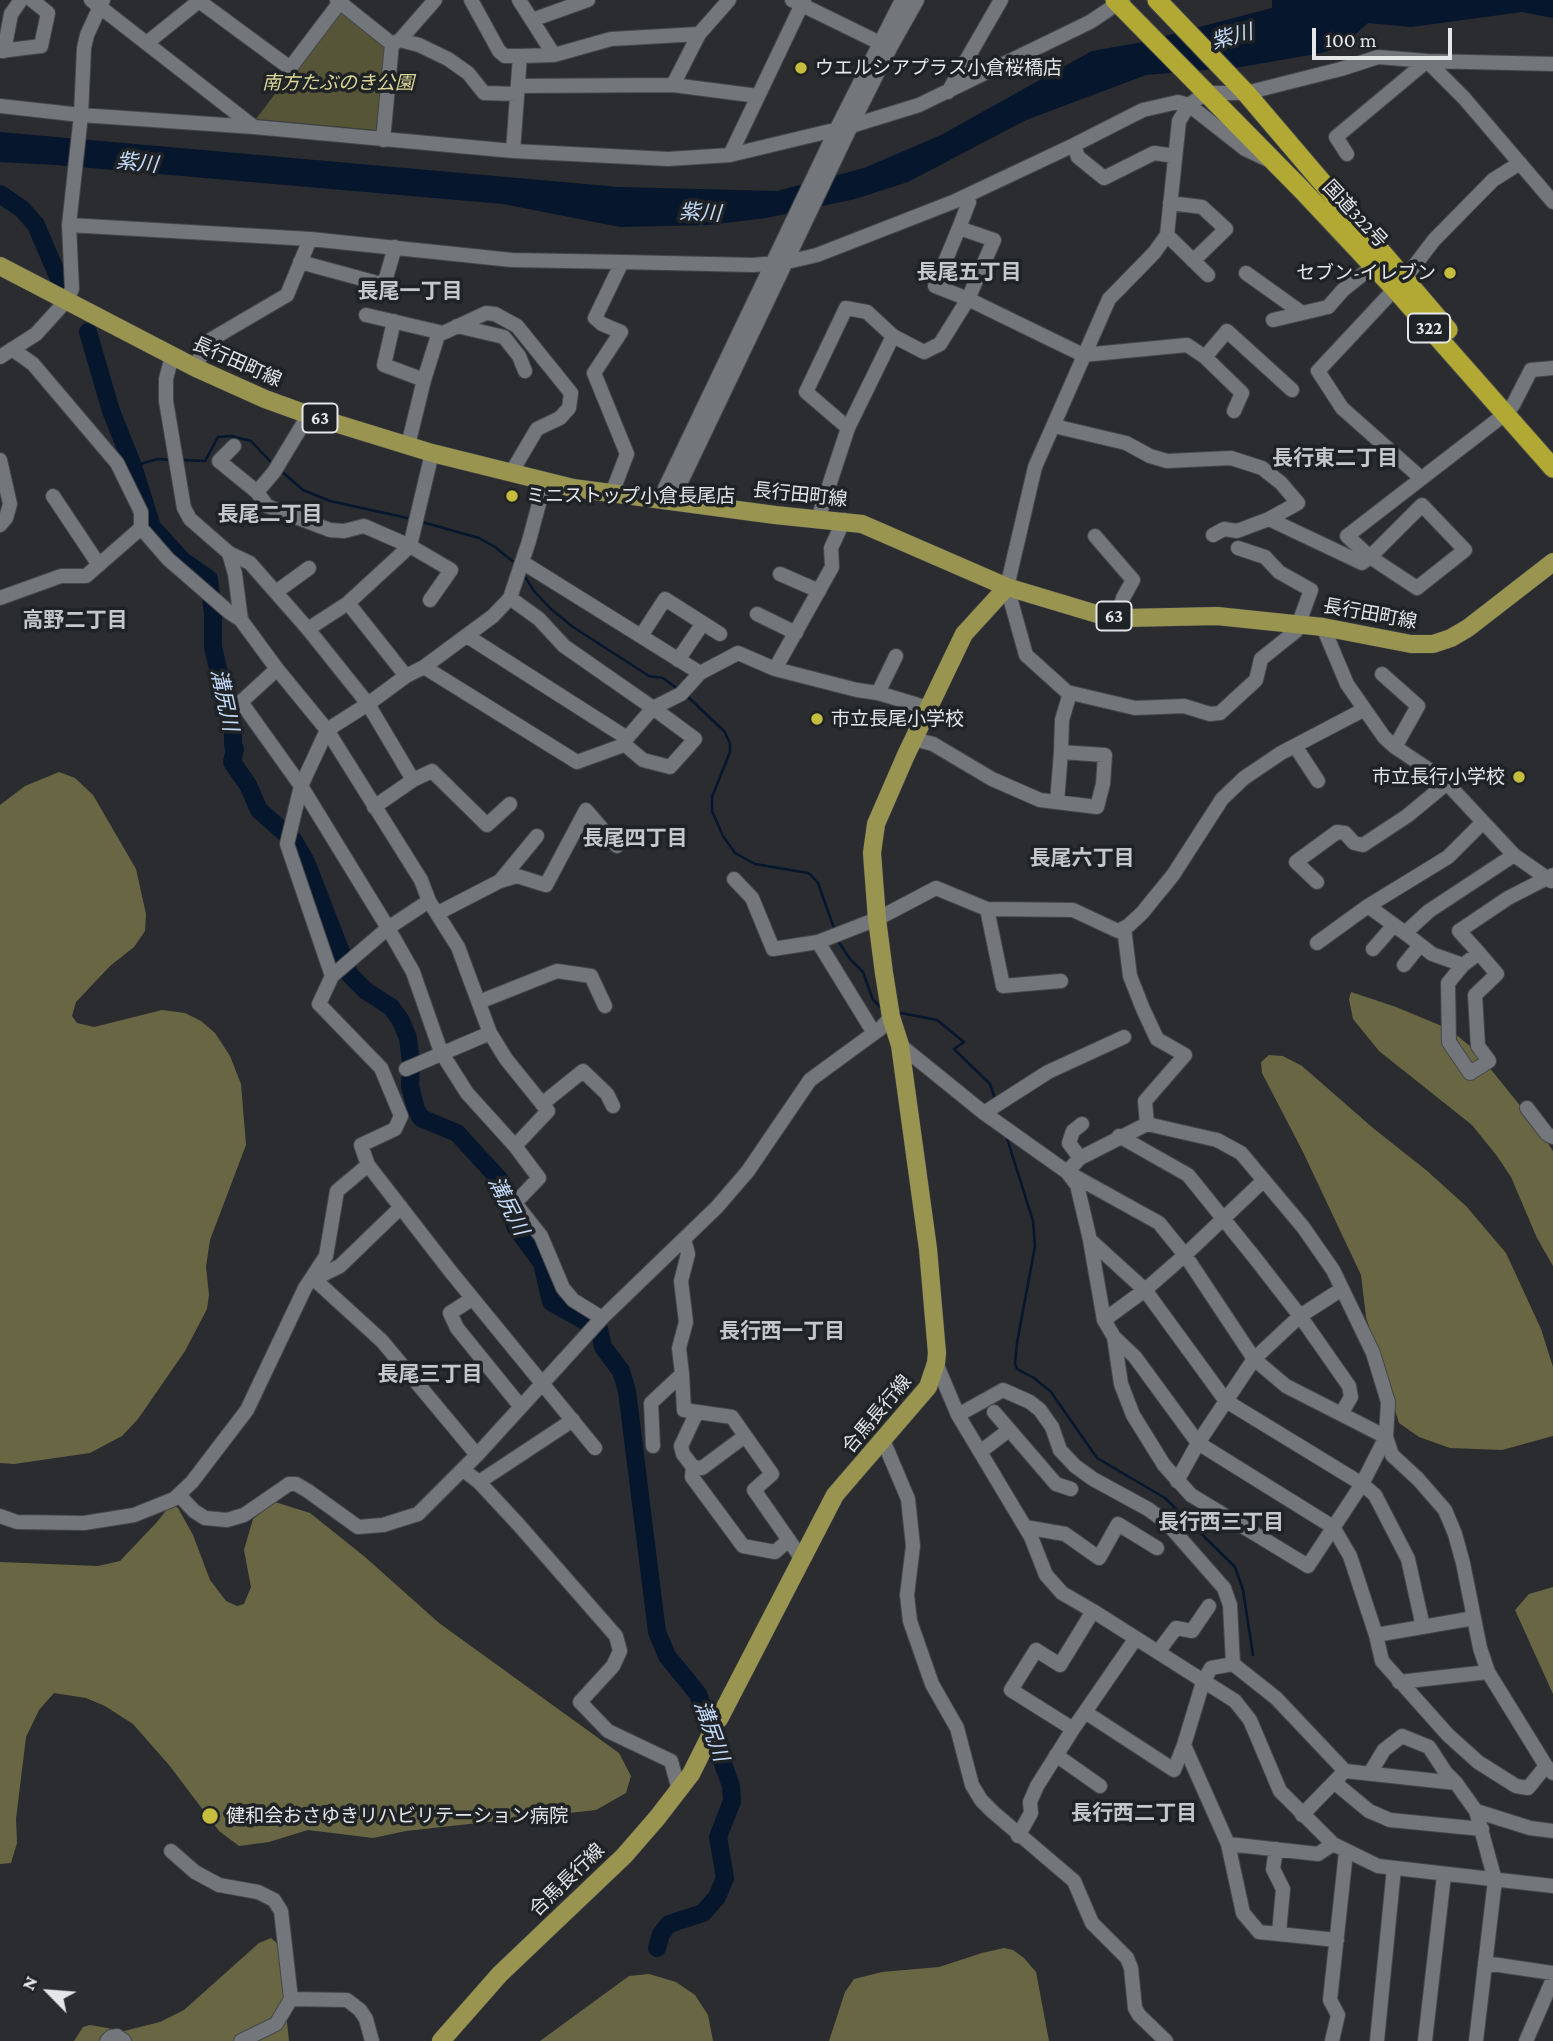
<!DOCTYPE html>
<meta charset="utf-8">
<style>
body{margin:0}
#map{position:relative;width:1553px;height:2041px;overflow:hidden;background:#2a2c30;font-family:"Crimson Pro",serif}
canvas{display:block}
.north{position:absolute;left:14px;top:1957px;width:70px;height:70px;-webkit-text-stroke:5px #202326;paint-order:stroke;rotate:295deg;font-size:19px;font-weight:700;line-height:28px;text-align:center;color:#e4e6e8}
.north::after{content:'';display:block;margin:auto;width:24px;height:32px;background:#e4e6e8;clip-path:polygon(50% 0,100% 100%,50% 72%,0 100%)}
.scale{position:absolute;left:1312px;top:28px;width:140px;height:32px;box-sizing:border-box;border:4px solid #e4e6e8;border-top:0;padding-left:9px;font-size:21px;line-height:24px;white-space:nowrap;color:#e4e6e8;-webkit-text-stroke:5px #202326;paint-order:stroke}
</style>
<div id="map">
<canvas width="1553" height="2041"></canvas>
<div class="north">N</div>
<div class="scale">100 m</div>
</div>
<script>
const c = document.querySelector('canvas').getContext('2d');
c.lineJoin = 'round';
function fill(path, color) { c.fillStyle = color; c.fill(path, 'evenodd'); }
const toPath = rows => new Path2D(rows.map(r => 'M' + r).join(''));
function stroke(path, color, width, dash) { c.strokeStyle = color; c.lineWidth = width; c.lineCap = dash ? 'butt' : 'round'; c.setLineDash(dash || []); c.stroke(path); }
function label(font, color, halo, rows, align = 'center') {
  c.font = font + ' "Crimson Pro","Noto Sans JP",serif'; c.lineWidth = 7; c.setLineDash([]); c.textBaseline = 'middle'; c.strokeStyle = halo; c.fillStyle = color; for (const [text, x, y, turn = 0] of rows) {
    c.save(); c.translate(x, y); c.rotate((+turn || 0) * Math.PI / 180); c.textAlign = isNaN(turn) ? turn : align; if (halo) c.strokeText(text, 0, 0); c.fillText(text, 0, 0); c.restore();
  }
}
fill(toPath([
 [339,9,385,46,376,130,256,119]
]), '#575538');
fill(toPath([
 [59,772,75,778,93,795,136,869,146,914,145,931,134,947,110,966,76,1002,72,1016,77,1023,94,1027,162,1010,185,1013,201,1021,215,1033,230,1056,241,1084,246,1145,210,1240,206,1267,209,1295,207,1309,185,1351,138,1419,122,1436,90,1453,14,1464,0,1463,0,805,25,786],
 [1351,992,1396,1007,1449,1029,1476,1051,1535,1124,1553,1151,1553,1266,1537,1238,1511,1177,1497,1156,1472,1125,1379,1051,1353,1019,1349,999],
 [1269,1055,1283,1056,1302,1066,1373,1128,1426,1170,1466,1206,1506,1253,1541,1329,1553,1367,1553,1436,1502,1450,1450,1448,1419,1437,1399,1423,1366,1317,1361,1275,1303,1152,1262,1073,1261,1062],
 [275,1502,310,1513,365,1557,439,1623,619,1753,631,1776,626,1793,596,1810,406,1831,373,1838,308,1830,269,1842,239,1846,219,1831,169,1765,133,1724,105,1706,86,1698,54,1693,39,1710,26,1737,16,1819,17,1843,11,1863,0,1864,0,1562,98,1566,120,1561,157,1522,168,1508,174,1506,178,1508,193,1535,210,1580,226,1601,237,1606,244,1604,251,1587,244,1550,253,1519],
 [1553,1587,1553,1694,1515,1610,1529,1594],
 [271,1938,279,1945,289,2041,74,2041,83,2027,90,2025,124,2031,160,2022,184,2010,259,1943],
 [1004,1948,1013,1950,1024,1958,1036,1972,1049,2041,829,2041,845,1992,854,1979,882,1972,939,1967,982,1953],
 [649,1974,676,1982,695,1995,708,2015,713,2041,540,2041,629,1976]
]), '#696743');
fill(toPath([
 [1272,0,1553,0,1553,18,1522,12,1411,27,1368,23,1341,47,1321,53,1241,67,1146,75,1026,120,908,182,855,199,766,218,709,225,620,227,503,204,56,165,0,162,0,132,619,187,777,191,864,168,941,135,1092,51,1138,43,1272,8]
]), '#05162d');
stroke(toPath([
 [181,460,205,461,218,437,231,436,251,441,272,463],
 [133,466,158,459,171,460],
 [280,470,303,490,330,501,412,519],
 [422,522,479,538,495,547,516,564],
 [524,575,534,591,551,609,573,627,649,676,663,678,679,690],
 [687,696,724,731,730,743,730,752,712,797,712,811,723,836,735,853,755,864,808,873,811,875,818,883,835,931],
 [838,941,850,959,863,972,873,1000,883,1009],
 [896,1012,937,1020,964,1042,954,1049,990,1084,995,1099],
 [1006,1135,1033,1221,1035,1246,1017,1343,1015,1364,1017,1369,1034,1378,1051,1392,1097,1458,1165,1498,1235,1567,1243,1590,1253,1655]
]), '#05162d', 2.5);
stroke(toPath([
 [0,194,22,209,36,225,62,286],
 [88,332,111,411,133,466,152,527,183,561,209,579,213,613,213,647,233,733,233,745,235,749,232,762,248,785,259,810,294,841,306,862,350,975,366,991,391,1007,401,1021,408,1038,411,1062,410,1086,416,1109,421,1118,457,1133,500,1180,516,1228,542,1263,551,1302,599,1329,603,1347,621,1371,627,1391,657,1632,667,1656,698,1694,731,1786,732,1801,718,1837,725,1878,717,1897,703,1913,669,1924,661,1934,657,1948]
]), '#05162d', 18);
const minor = toPath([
 [91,0,254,127],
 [337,0,392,44,400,40,435,0],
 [471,0,499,51,505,56,520,56,554,55,611,39,699,34,729,0],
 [519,0,554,55],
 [792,0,886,46],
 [532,20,588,0],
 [400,40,419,45,448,59,468,73,484,93,517,94],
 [148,42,199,1,290,68,340,2],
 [0,51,41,46,48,13,32,0],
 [4,51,11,14,21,0],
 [673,85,699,34],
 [518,86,673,85,758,96],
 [948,92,1001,0],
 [0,106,81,115,254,127,513,151,668,159,730,155,851,126,919,105,1090,22,1123,0],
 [383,140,392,44],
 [1074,145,1143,110,1178,102,1189,105,1245,149,1266,159],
 [513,151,520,56],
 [1347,154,1336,137,1427,61,1553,64],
 [730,155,804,0],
 [1170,203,1202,207,1226,229,1193,261],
 [69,225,310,239,512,260,622,262],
 [959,228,994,240,968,299,935,286,959,228,969,202],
 [1167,235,1208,275],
 [300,262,381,284,386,278,395,247],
 [1246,273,1302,313],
 [366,315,443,333,486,313,495,314,517,326,571,393,569,408,560,418,537,429,511,473],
 [1273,320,1328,307,1343,290,1373,266],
 [394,321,384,365,424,380,439,332],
 [457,326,504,337,519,356,525,371],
 [172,356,166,379,166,401,184,508,190,519,229,553,250,563,308,629,368,704,413,780,374,807],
 [0,357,36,334,66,301,72,289,69,225,81,115,84,48,87,35,103,0],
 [1205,357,1242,393,1234,411],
 [196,368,205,343,287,295,310,239],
 [1054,426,1126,443,1150,456,1167,461,1231,458,1262,468,1281,483,1298,503,1269,519,1362,563,1370,557,1417,588,1465,550,1422,505,1370,557,1347,536,1505,414,1513,405,1531,370,1553,368],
 [848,428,806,392,846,308,867,312,893,336],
 [408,445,424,380],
 [234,446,219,461,257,492,274,472,309,414],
 [0,460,10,504,6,518,0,525],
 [1421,478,1342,408,1318,371,1405,278,1434,240,1493,180,1520,163],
 [257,492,267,506,330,530,344,531,364,526,410,546,451,570,430,600],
 [612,493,627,454,594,373,621,332,602,324,595,318,622,262,753,265,787,262,817,255,953,202,1074,145,1078,157,1104,178,1154,153,1175,156],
 [53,496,99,565],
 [664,500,679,486,851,126,890,48,917,0],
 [664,500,665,488,837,128,902,0],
 [818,519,848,428,893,336,924,352,940,344,968,299,1083,355,1187,345,1205,357,1227,331,1292,390],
 [141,528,168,559,229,612,241,620],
 [1213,535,1224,529,1237,531,1269,519],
 [1095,536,1133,580,1123,598,1117,617],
 [1238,548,1265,557,1279,572,1311,590,1296,631,1261,659,1256,680,1220,713,1210,714,1184,706,1135,708,1067,692,1026,655,1007,587,1035,467,1109,299,1154,253,1167,235,1179,121,1189,105,1206,93,1246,93,1341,69,1378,57,1427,61,1464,98,1553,202],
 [229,553,235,574,241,620,277,669,327,730,421,880,429,901,458,947,490,1033,506,1059,548,1111,515,1146],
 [522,562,700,673,738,653,775,669,857,690,878,693,928,708],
 [780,574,819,591],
 [276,592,309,568],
 [0,598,61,576,86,576,141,528,141,512,117,463,33,364,12,349],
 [510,598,539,619,564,646,653,708,627,738],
 [348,603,406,676],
 [757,614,796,633],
 [1323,627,1347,684,1384,737,1395,747,1443,779,1514,855,1551,881],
 [308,629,348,603,410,546,432,453],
 [641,636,665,599,720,634],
 [678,660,703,623],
 [424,667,577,762,621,746,627,738,467,636],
 [277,669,241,702,301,786,388,928,413,972,441,1052,467,1093,515,1146,539,1178,515,1203,541,1236,563,1288,573,1300,602,1318],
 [775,669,832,567,831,548,844,520],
 [1382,674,1418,706,1395,747],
 [878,693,896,656],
 [914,739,933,744,992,779,1040,800,1097,807,1103,784,1105,755,1061,752,1057,802],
 [623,743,643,760,670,767,695,739,653,708,681,694,700,673],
 [1295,746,1318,781],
 [1061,752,1062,720,1070,693],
 [413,780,432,771,487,825,510,804],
 [734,879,752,898,773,949,818,942,877,919,936,888,987,909,1073,910,1118,931,1128,926,1142,913,1173,875,1222,799,1244,778,1281,753,1363,710],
 [500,881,517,876,546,885,586,810,617,846],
 [1317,882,1296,862,1337,832,1345,833,1354,843,1363,845,1407,816,1447,783],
 [429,901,388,928,332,976,319,1004,381,1068,401,1116,395,1129,361,1145,368,1165,451,1272,595,1448],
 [1368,906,1405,933],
 [987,909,1003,986,1061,981],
 [438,913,500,881,537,836],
 [1124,928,1130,976,1143,1009,1157,1039,1185,1055,1145,1101,1147,1124],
 [818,942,874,1033],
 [1317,943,1368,906,1448,857,1483,822],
 [1373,949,1394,925],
 [1479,953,1463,965,1448,983,1449,1042,1470,1073,1489,1061,1478,1046,1475,995,1497,974,1479,953,1459,931,1508,898,1553,875],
 [1404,965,1420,945],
 [1463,965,1432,954,1405,933,1429,911,1514,855],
 [332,976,287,844,301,786,327,730,368,704,406,676,424,667,493,616,510,598,529,541,545,481],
 [479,1002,557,971,591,976,605,1006],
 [900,1045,984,1113,1067,1172,1159,1223,1185,1255,1254,1359,1286,1386,1386,1437],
 [406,1069,490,1033],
 [542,1104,583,1071,607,1094,613,1106],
 [1527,1108,1547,1134,1553,1137],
 [984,1113,1048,1072,1124,1037],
 [1119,1136,1188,1175,1255,1258,1300,1316,1349,1386,1351,1397,1341,1414],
 [1080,1158,1069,1143,1073,1131,1082,1124],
 [1067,1172,1080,1158,1147,1124,1217,1140,1241,1153,1303,1227,1333,1270,1373,1353,1388,1402,1386,1437,1392,1455,1418,1479,1445,1510,1455,1534,1463,1563,1480,1648,1488,1672,1546,1766,1553,1773],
 [1067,1172,1077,1185,1090,1240,1104,1320,1114,1337,1135,1357,1198,1443,1333,1527,1350,1556,1376,1635,1382,1661,1448,1735,1478,1762,1516,1786,1528,1788,1546,1766],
 [1090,1240,1145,1290,1226,1401,1362,1484,1375,1495,1408,1559,1423,1627],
 [314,1279,382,1341,477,1455],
 [314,1279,340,1266,401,1207],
 [472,1299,450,1313,457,1328,521,1407],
 [1104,1320,1145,1290,1185,1255,1264,1180],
 [1114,1337,1121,1384,1133,1415,1164,1465,1191,1495,1308,1566,1362,1484,1386,1437],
 [936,1363,958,1415,1031,1537,1046,1575,1062,1593,1093,1611,1235,1701,1250,1720,1280,1791,1333,1844,1378,1866,1553,1886],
 [682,1374,684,1410,732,1417,772,1474,754,1490,802,1559],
 [994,1412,1056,1484,1071,1489],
 [958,1415,1003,1390,1030,1402,1040,1410,1052,1427,1060,1450,1075,1466,1093,1479,1148,1509,1166,1522,1224,1588,1230,1605,1233,1664,1276,1698,1345,1771,1456,1783,1476,1811,1495,1880,1476,2041],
 [745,1436,702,1468,693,1467,692,1477,743,1546,775,1552,789,1540],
 [883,1440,908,1499,913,1546,907,1595,910,1621,932,1684,957,1728,972,1785,981,1800,993,1812,1074,1881,1092,1923,1127,1958,1131,1968,1135,2008,1139,2015,1166,2041],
 [653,1446,651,1403,682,1374,679,1348,686,1322,681,1281,688,1254,684,1239],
 [980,1452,1009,1430],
 [693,1467,683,1454,681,1446,697,1412],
 [463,1470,479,1482,518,1524,616,1636,620,1651,613,1666,580,1702,608,1731,671,1761,679,1790],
 [1177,1481,1198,1443,1254,1359,1300,1316,1342,1289],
 [479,1482,573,1420],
 [179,1495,194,1511,205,1518,227,1520,244,1515,289,1484,296,1484,308,1491,358,1527,383,1525,418,1514,477,1455,602,1318,717,1207,748,1171,810,1080,881,1028,891,1017],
 [0,1516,17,1522,84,1523,134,1515,174,1499,192,1482,247,1410,305,1288,326,1256,337,1191,368,1165],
 [1025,1527,1065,1534,1099,1558,1118,1524,1157,1548],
 [1376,1635,1474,1618],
 [1136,1638,1085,1712,1174,1770,1184,1745,1203,1682,1211,1668,1233,1664],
 [1158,1652,1176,1628,1192,1631,1209,1606],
 [1399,1682,1488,1672],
 [1085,1712,1073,1729,1011,1690,1036,1650,1060,1665,1093,1611],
 [1184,1745,1228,1844,1243,1913,1259,1932,1337,1940],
 [1056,1755,1100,1786],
 [1370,1773,1384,1750,1402,1736,1429,1747,1446,1773,1456,1783],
 [1334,1782,1369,1811,1390,1820,1482,1829],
 [1476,1811,1530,1828,1553,1831],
 [1302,1815,1340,1776],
 [1018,1836,1031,1813,1030,1802,1037,1786,1073,1729],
 [1228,1844,1318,1854,1333,1844],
 [1276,1849,1273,1869,1283,1889,1279,1933],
 [171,1851,195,1872,219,1885,258,1892,274,1900,281,1911,291,1999,276,2024,241,2041],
 [1485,1963,1553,1973],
 [291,1999,347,2000,360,2010,366,2019,372,2041],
 [107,2041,111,2037,117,2036,124,2041],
 [1332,2041,1338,2015,1330,2000,1346,1852],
 [1377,2041,1394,1868],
 [1425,2041,1444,1875],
 [1526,2041,1553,1979]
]);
const major = toPath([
 [0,266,196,368,265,399,312,416,432,453,573,488,775,515,862,524,1007,587,1097,614,1126,618,1217,616,1323,627,1411,644,1433,644,1451,638,1468,628,1553,562],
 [719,1719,835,1495,928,1387,936,1363,937,1353,928,1249,900,1045,891,1017,884,973,877,919,872,853,876,824,906,755,964,634,1007,587],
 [441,2041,500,1974,624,1856,657,1818,691,1774,710,1736]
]);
const highway = toPath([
 [1115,0,1302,190,1395,289,1553,468],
 [1157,0,1246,93,1448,330]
]);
stroke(minor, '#44474a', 16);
stroke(major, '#44474a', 19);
stroke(highway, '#44474a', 21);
stroke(minor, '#73767a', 14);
stroke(major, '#999550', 18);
stroke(highway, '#b2a934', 19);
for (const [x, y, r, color] of [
 [801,68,7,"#c6bc3d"],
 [1450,273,7,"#c6bc3d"],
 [512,496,7,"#c6bc3d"],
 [817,719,7,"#c6bc3d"],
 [1519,777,7,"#c6bc3d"],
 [210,1816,9,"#c6bc3d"]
]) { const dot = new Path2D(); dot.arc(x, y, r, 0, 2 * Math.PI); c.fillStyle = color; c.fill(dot); stroke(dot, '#202326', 2.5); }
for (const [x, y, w] of [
 [1429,328,42],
 [320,418,35],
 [1114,616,35]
]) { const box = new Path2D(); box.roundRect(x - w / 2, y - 14.5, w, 29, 5); c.fillStyle = '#202326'; c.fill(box); stroke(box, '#e4e6e8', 2); }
label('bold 18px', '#e4e6e8', null, [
 ["322",1429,328],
 ["63",320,418],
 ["63",1114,616]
]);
label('19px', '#e4e6e8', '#202326', [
 ["ウエルシアプラス小倉桜橋店",815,68],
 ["セブン-イレブン",1436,273,"right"],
 ["ミニストップ小倉長尾店",526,496],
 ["市立長尾小学校",831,719],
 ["市立長行小学校",1505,777,"right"],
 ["健和会おさゆきリハビリテーション病院",226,1816]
], 'left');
label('italic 19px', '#dbd797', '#202326', [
 ["南方たぶのき公園",338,83]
]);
label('19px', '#e4e6e8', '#202326', [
 ["国道322号",1355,214,47],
 ["長行田町線",237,362,24],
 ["長行田町線",800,495,6],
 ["長行田町線",1370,614,10],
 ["合馬長行線",877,1414,-50],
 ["合馬長行線",567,1880,-44]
]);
label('italic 21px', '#c4dbfa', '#202326', [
 ["紫川",1232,37,-15],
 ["紫川",137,163,6],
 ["紫川",700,213,3],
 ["溝尻川",224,700,78],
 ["溝尻川",508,1206,63],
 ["溝尻川",711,1731,70]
]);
label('bold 21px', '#c4c7cc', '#202326', [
 ["長尾五丁目",969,273],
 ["長尾一丁目",410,292],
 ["長行東二丁目",1335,459],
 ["長尾二丁目",270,515],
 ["高野二丁目",75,621],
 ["長尾四丁目",635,839],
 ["長尾六丁目",1082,859],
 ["長行西一丁目",782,1332],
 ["長尾三丁目",430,1375],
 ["長行西三丁目",1221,1523],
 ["長行西二丁目",1134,1814]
]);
</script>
